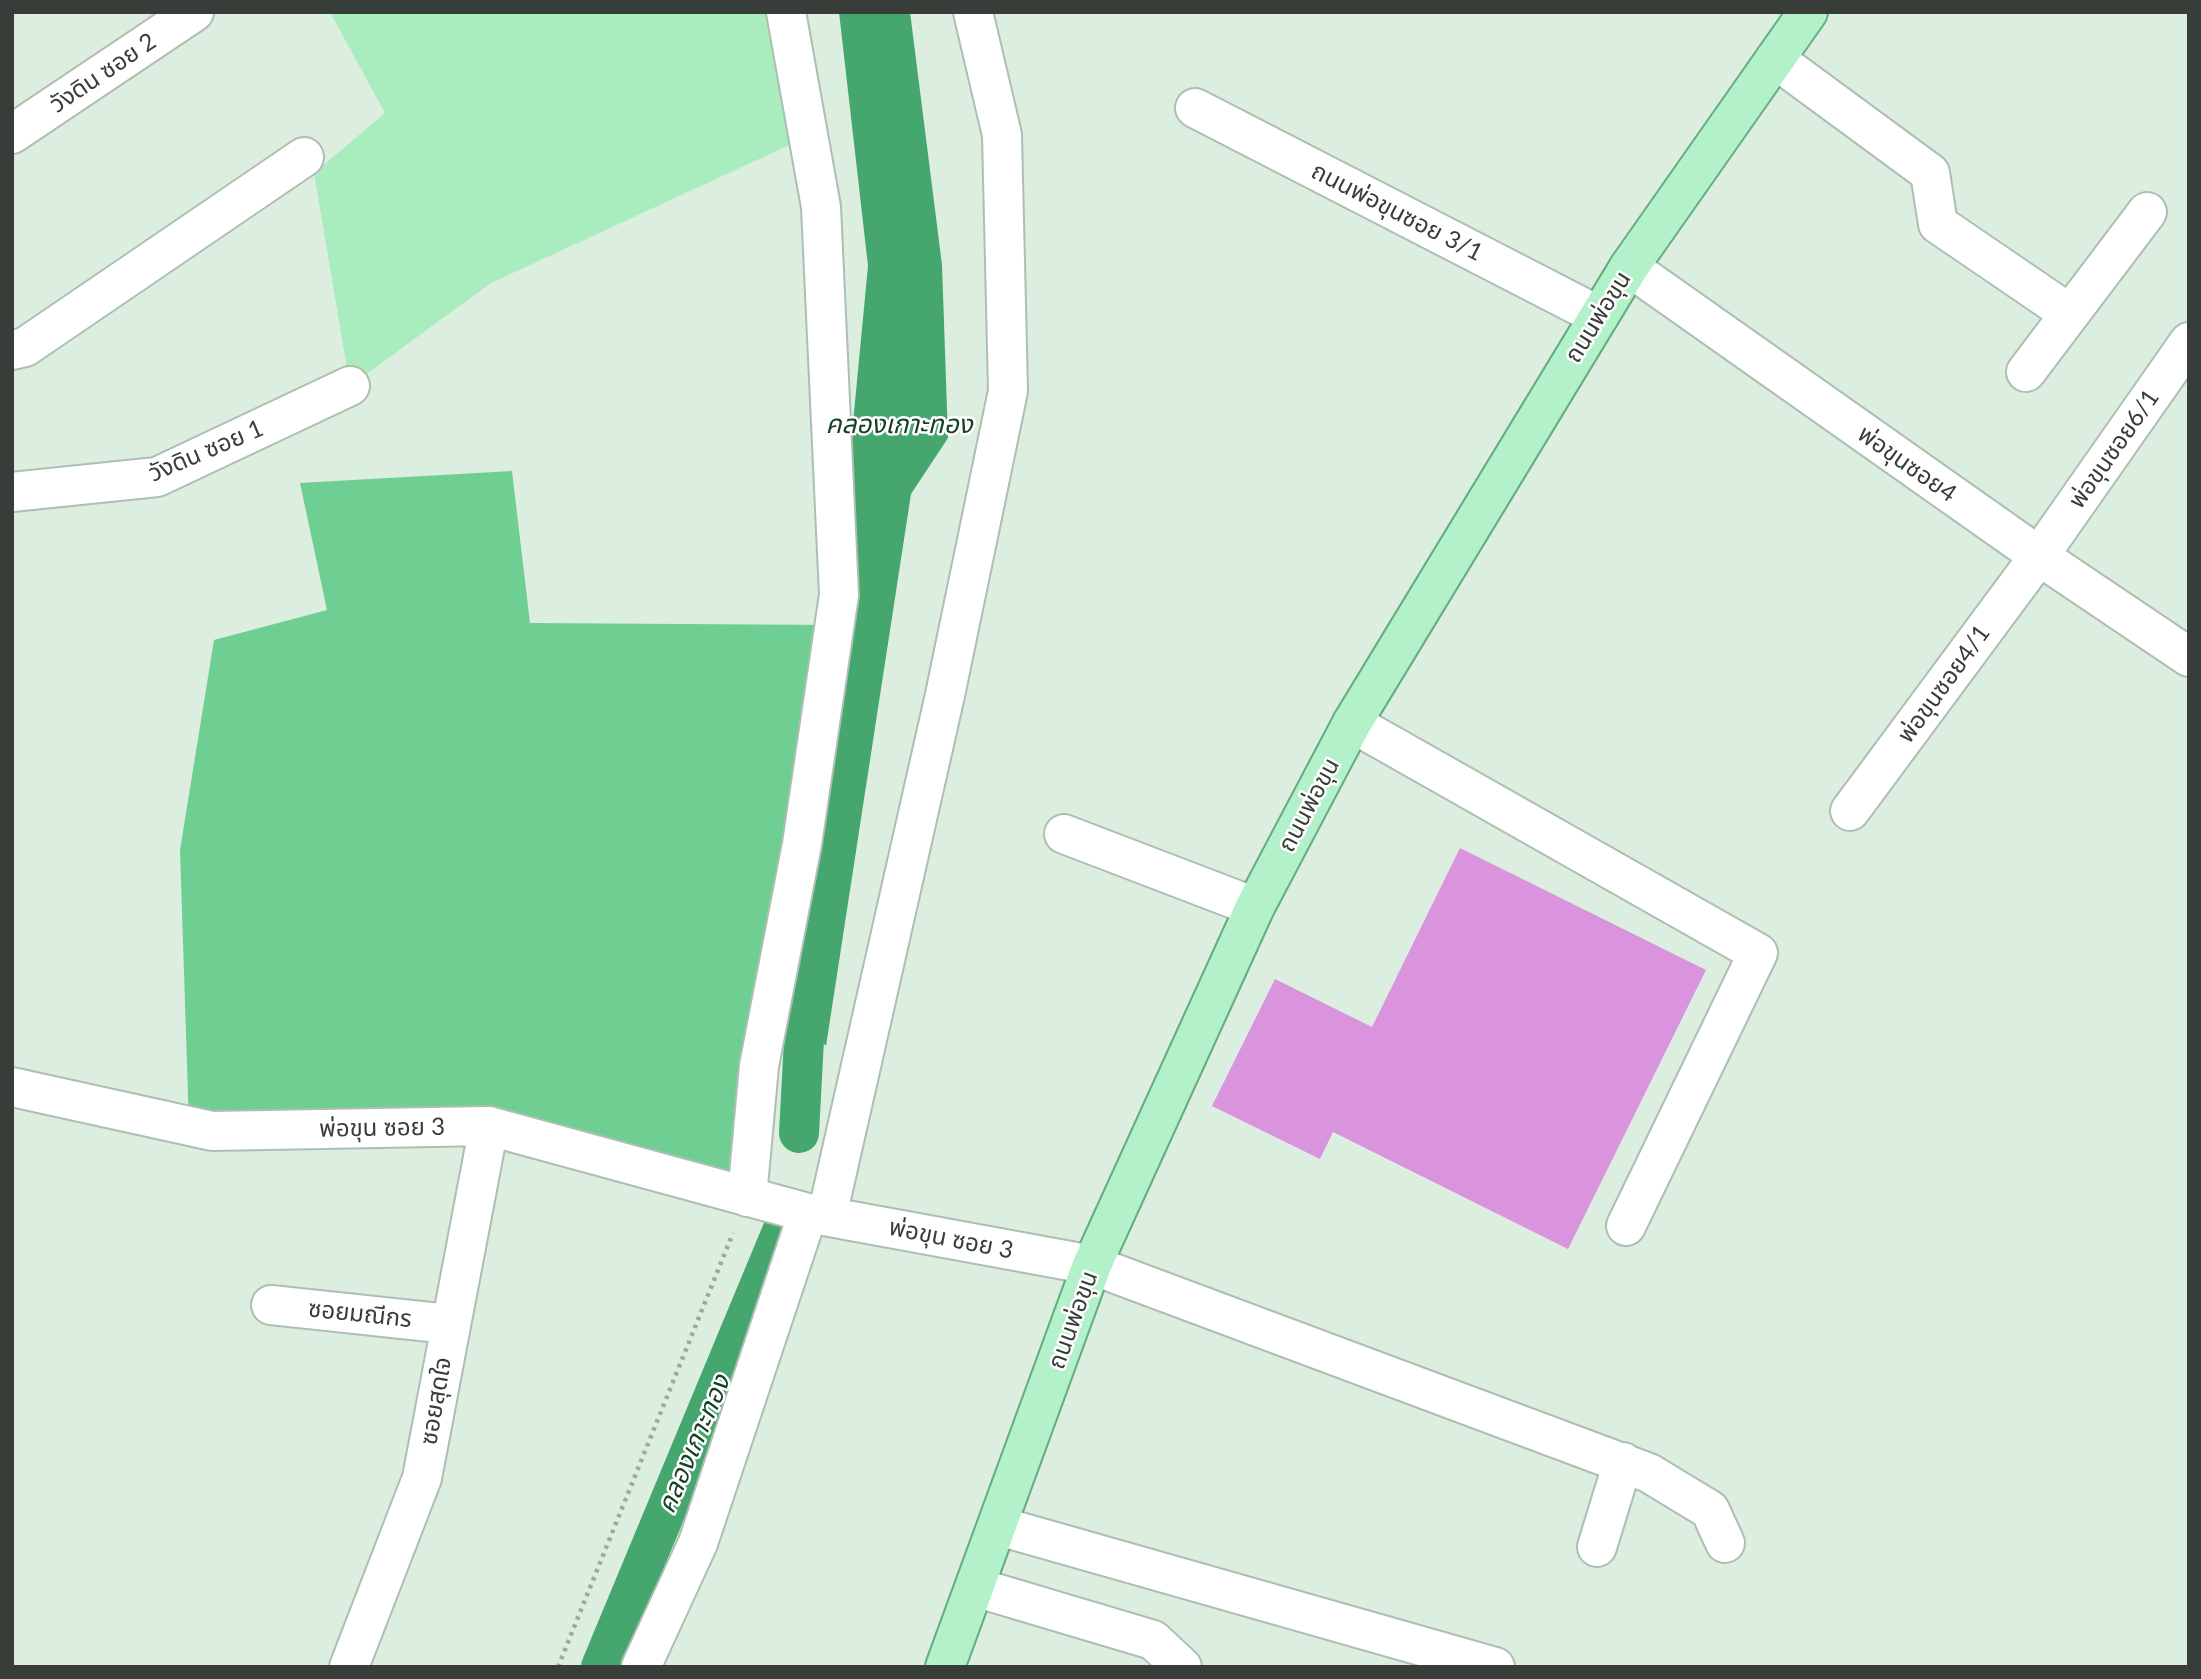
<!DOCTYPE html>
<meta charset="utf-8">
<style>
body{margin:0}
#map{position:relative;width:2201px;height:1679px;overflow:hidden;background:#dbeee0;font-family:Lato,sans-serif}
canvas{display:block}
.frame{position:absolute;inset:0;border:14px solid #373e39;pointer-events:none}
</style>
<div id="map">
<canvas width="2201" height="1679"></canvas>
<div class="frame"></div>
</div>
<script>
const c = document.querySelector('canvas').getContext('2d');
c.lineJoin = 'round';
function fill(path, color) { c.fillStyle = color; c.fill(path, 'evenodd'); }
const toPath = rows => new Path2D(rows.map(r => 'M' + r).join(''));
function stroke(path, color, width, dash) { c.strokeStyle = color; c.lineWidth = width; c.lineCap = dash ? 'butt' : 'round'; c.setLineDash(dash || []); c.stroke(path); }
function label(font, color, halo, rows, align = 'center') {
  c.font = font + ' Lato,"Noto Sans Thai",sans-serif'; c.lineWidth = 5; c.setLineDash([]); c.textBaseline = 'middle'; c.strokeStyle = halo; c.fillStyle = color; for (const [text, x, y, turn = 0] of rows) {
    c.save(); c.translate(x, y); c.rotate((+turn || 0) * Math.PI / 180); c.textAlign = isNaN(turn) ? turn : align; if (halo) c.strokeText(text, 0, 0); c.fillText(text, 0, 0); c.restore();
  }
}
fill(toPath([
 [330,12,782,12,809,136,491,283,350,386,314,173,385,113]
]), '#a9edbf');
fill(toPath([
 [512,471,530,623,835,625,745,1193,490,1118,189,1126,180,850,214,640,327,610,300,483]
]), '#6fcf92');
fill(toPath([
 [839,12,910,12,942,265,948,438,911,494,826,1046,785,997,859,582,846,496,868,266]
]), '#45a76d');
stroke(toPath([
 [799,1133,805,1021],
 [601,1667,786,1222]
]), '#45a76d', 40);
fill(toPath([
 [1460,848,1706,970,1568,1249,1333,1132,1320,1159,1212,1106,1275,979,1372,1027]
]), '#da94de');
const minor = toPath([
 [1775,59,1930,173,1938,224,2070,314],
 [1195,108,1599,316],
 [12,134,194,12],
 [1629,267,2039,556,2189,657],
 [12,350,25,347,304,157],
 [2026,372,2147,212],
 [12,492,157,477,350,386],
 [1352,723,1758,953,1626,1226],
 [1850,811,2039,556,2189,342],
 [1064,834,1255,907],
 [12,1087,212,1131,489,1126,808,1213,1092,1265,1649,1473,1710,1510,1725,1543],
 [747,1197,759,1066,802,844,839,595,821,207,786,12],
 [827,1216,945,695,1008,391,1002,135,973,12],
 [271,1305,449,1324],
 [999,1526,1495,1667],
 [1597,1547,1623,1462],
 [975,1587,1153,1640,1182,1667],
 [349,1667,422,1478,489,1126],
 [641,1667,698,1543,808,1213]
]);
const major = toPath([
 [945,1667,1092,1265,1255,907,1352,723,1629,267,1808,12]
]);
stroke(minor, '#adbfb2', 42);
stroke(major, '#65ac7f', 42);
stroke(toPath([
 [558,1667,733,1233]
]), '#9ba99e', 4.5, [3.5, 5]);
stroke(minor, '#fff', 38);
stroke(major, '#b2f1c9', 38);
label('24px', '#373e39', '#fff', [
 ["วังดิน ซอย 2",103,73,-34],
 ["ถนนพ่อขุนซอย 3/1",1397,212,27],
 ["ถนนพ่อขุน",1598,317,-58],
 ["พ่อขุนซอย6/1",2114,449,-55],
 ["วังดิน ซอย 1",206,451,-23],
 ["พ่อขุนซอย4",1907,464,35],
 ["พ่อขุนซอย4/1",1944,684,-54],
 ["ถนนพ่อขุน",1309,805,-62],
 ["พ่อขุน ซอย 3",382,1128,-1],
 ["พ่อขุน ซอย 3",951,1239,11],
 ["ซอยมณีกร",360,1314,6],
 ["ถนนพ่อขุน",1073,1320,-70],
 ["ซอยสุดใจ",436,1401,-80]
]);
label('italic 26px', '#174027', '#fff', [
 ["คลองเกาะทอง",899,425],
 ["คลองเกาะทอง",694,1444,-67]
]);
</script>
